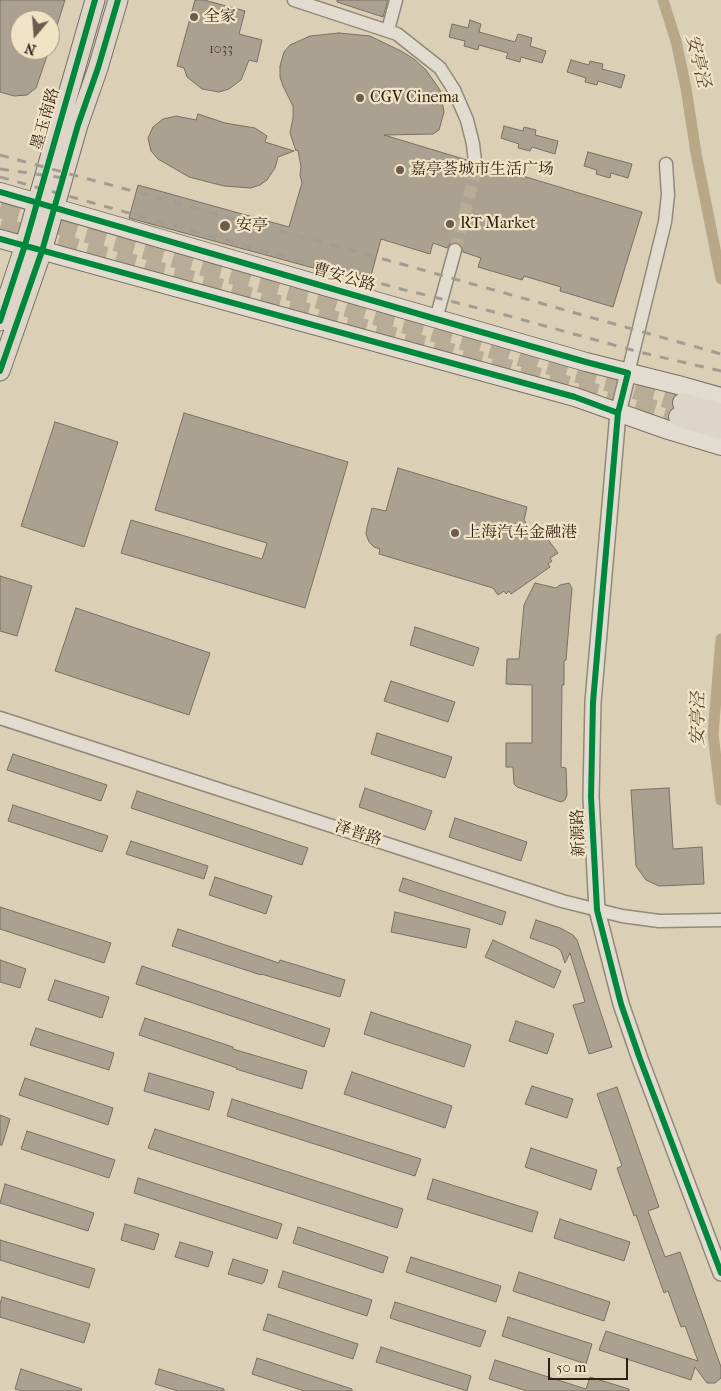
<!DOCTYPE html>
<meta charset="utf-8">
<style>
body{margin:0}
#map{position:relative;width:721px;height:1391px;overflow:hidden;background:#dbd0b6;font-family:"IM FELL French Canon",serif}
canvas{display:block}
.north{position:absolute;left:10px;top:10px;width:50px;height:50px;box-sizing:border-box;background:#f1e4c6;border:1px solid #a5957f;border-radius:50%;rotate:198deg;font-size:14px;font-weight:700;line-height:20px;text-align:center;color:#321e15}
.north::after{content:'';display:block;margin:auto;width:18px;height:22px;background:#6d5c4d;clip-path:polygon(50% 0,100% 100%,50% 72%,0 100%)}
.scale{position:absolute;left:548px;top:1358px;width:80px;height:22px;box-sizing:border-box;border:2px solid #321e15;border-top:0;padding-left:6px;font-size:15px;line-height:18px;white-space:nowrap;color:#321e15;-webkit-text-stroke:4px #f1e4c6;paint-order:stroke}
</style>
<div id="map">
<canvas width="721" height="1391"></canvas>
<div class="north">N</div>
<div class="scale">50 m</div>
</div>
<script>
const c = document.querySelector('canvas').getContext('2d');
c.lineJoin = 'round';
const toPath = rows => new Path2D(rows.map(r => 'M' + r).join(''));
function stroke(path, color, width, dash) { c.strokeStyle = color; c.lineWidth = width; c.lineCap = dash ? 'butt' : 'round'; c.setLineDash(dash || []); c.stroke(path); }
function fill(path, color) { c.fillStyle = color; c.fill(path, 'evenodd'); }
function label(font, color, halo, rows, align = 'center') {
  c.font = font + ' "IM FELL French Canon","Noto Serif SC",serif'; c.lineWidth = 4.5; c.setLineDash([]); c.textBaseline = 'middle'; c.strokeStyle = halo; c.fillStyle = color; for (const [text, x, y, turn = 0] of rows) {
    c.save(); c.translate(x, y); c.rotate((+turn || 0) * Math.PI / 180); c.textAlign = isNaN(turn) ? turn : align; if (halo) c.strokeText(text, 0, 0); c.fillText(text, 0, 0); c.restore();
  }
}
stroke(toPath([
 [663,0,676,41,686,88,696,153,721,279],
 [721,639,713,734,721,800]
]), '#b9a888', 11);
const building = toPath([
 [0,0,65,0,52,41,50,40,50,20,20,20,20,50,49,50,36,88,27,95,14,96,0,92,0,0],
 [195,0,204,0,245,11,239,34,262,40,257,62,249,60,241,80,229,89,219,92,202,89,187,77,184,68,177,66,195,0],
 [337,0,388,0,383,17,337,2,337,0],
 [470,20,481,24,479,32,515,42,518,34,532,38,530,46,546,51,542,63,521,57,520,62,506,58,508,53,479,45,478,50,464,46,465,41,449,37,452,24,468,28,470,20],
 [339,33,370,36,401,51,414,59,426,70,440,90,444,112,439,130,433,134,384,135,467,160,468,166,472,170,479,169,483,164,642,212,613,307,560,291,561,287,524,276,522,280,478,267,481,258,463,252,461,245,457,242,450,244,447,248,433,243,430,254,381,239,369,283,129,218,138,185,289,227,302,183,300,175,301,167,298,150,296,151,290,133,293,118,293,106,283,86,280,77,280,66,284,52,290,45,310,36,339,33],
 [571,60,589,65,590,61,603,64,602,69,625,75,621,88,598,81,597,85,585,82,586,78,567,72,571,60],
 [198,114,225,123,255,128,267,136,265,142,294,151,278,157,275,168,267,180,260,185,251,188,224,186,189,177,158,159,151,151,148,138,153,127,163,119,176,116,196,120,198,114],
 [504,126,523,131,524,127,536,130,535,135,558,141,555,154,532,147,530,151,518,148,519,144,501,138,504,126],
 [588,152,632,164,628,178,611,173,610,178,596,174,597,170,584,166,588,152],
 [184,413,348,462,305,608,121,553,131,520,262,559,267,543,155,510,184,413],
 [55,422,118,442,84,547,21,526,55,422],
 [398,468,527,507,524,520,531,531,538,526,558,553,550,558,552,561,548,564,550,567,511,594,509,591,506,594,504,591,498,595,493,588,379,554,380,549,374,547,369,542,366,534,367,527,372,508,386,511,398,468],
 [0,576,32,586,17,636,0,631,0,576],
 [535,583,556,588,560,585,569,583,572,588,566,660,564,661,564,685,562,685,561,767,566,768,567,795,565,800,561,802,517,787,514,784,513,767,506,767,506,743,532,743,532,685,506,684,507,659,519,659,524,605,535,583],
 [76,608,210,653,189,715,55,671,76,608],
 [415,627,479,648,473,666,410,645,415,627],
 [391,681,455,702,448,722,384,701,391,681],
 [377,733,452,757,445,778,371,754,377,733],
 [13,754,107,785,101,801,7,770,13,754],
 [365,788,432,811,425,830,359,807,365,788],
 [669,788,673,849,702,847,704,884,659,886,646,880,636,866,631,790,669,788],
 [137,791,308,848,302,865,131,808,137,791],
 [13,805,108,836,102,852,8,821,13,805],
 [455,818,527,842,521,861,449,837,455,818],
 [131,841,208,866,204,879,126,854,131,841],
 [215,877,272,896,266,914,209,895,215,877],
 [403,878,506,912,502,925,399,891,403,878],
 [0,907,111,943,104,963,0,929,0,907],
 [395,912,470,929,466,948,391,932,395,912],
 [536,920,560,928,573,935,577,940,612,1047,589,1054,573,1005,585,1002,570,953,565,963,561,951,556,947,530,938,536,920],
 [178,929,279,963,280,960,345,980,340,997,261,974,261,975,172,946,178,929],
 [493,940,561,971,554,988,485,957,493,940],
 [0,960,26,969,20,988,0,982,0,960],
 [142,966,330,1029,324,1047,136,984,142,966],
 [55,980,109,997,102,1018,48,1000,55,980],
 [371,1012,471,1045,464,1067,364,1034,371,1012],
 [145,1018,233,1047,233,1049,307,1071,302,1089,236,1069,237,1068,139,1035,145,1018],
 [516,1021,554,1034,547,1054,509,1041,516,1021],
 [36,1028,114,1053,109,1070,30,1045,36,1028],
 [352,1072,452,1106,445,1128,344,1094,352,1072],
 [149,1073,214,1092,209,1110,144,1091,149,1073],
 [25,1078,113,1108,108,1125,19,1095,25,1078],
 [532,1086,573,1099,567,1118,525,1104,532,1086],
 [617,1087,659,1207,648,1211,665,1257,680,1252,721,1367,721,1378,715,1383,707,1383,695,1367,691,1380,599,1350,606,1331,698,1361,685,1326,681,1327,668,1291,664,1293,636,1215,634,1216,617,1168,622,1166,597,1094,617,1087],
 [232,1099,421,1159,415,1176,227,1116,232,1099],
 [0,1115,10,1119,2,1145,0,1145,0,1115],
 [155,1129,403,1209,397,1228,148,1148,155,1129],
 [27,1131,115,1160,109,1178,21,1149,27,1131],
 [531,1148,597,1170,591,1190,525,1167,531,1148],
 [138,1178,282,1224,277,1239,134,1193,138,1178],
 [433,1179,538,1212,532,1232,427,1199,433,1179],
 [5,1184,94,1213,88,1231,0,1203,5,1184],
 [560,1219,630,1242,624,1261,554,1238,560,1219],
 [125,1224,159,1234,154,1250,121,1240,125,1224],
 [298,1227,388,1257,383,1273,293,1243,298,1227],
 [0,1240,95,1269,89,1288,0,1260,0,1240],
 [180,1242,213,1252,208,1267,175,1257,180,1242],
 [411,1257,501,1286,496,1302,406,1272,411,1257],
 [233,1259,268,1270,264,1282,262,1284,228,1274,233,1259],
 [283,1271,372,1300,367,1316,278,1287,283,1271],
 [519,1272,610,1302,604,1321,513,1291,519,1272],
 [2,1297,90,1324,84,1343,0,1317,0,1304,2,1297],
 [395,1302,486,1331,480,1347,390,1318,395,1302],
 [268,1314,358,1344,353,1359,263,1330,268,1314],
 [508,1317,592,1344,586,1364,502,1336,508,1317],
 [381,1347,471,1376,467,1391,376,1362,381,1347],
 [257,1358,352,1389,352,1391,304,1391,252,1374,257,1358],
 [495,1360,586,1389,590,1377,629,1389,629,1391,527,1391,489,1379,495,1360],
 [21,1369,82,1389,81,1391,22,1391,15,1389,21,1369],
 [159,1369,224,1389,224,1391,178,1391,155,1384,159,1369]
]);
fill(building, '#aaa190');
stroke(building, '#797062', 1);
stroke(toPath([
 [455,250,474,177,475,162]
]), '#b9ac96', 12, [12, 6]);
stroke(toPath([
 [0,208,683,403],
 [0,227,679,417]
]), '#b9ac96', 20, [20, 10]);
const minor = toPath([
 [294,0,397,34,440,68,454,90,467,120,473,144,475,162],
 [388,30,396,0],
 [436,319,455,250],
 [628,373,665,222,668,195,666,164],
 [0,718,562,901,622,916,659,921,721,920]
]);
const tertiary = toPath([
 [628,373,618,413,593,702,591,797,597,910,621,1004,640,1059,721,1273]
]);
const secondary = toPath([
 [0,192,586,362,678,385,721,397],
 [0,239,575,397,668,430,721,446]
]);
const primary = toPath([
 [0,321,25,245,95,0],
 [0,371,42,251,78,125,98,68,118,0]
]);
const trunk = toPath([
 [683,403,721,414],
 [679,417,721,429]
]);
stroke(minor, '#918878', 15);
stroke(tertiary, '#918878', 18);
stroke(secondary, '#797062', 20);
stroke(primary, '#797062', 21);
stroke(trunk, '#797062', 22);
stroke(minor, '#e2dcd0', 12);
stroke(tertiary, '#e2dcd0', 15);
stroke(secondary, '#e2dcd0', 18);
stroke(primary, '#ddd6c8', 19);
stroke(trunk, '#ddd6c8', 20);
stroke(toPath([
 [0,155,405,265,721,354],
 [0,169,64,178],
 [0,177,397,288,498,313,639,352,721,371]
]), '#a39c91', 3, [9, 9]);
stroke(toPath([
 [0,192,436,319,586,362,628,373,618,413,593,702,591,797,597,910,621,1004,640,1059,721,1273],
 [0,239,575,397,618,413],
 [0,321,25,245,95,0],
 [0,371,42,251,78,125,98,68,118,0]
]), '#00873e', 6);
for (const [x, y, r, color] of [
 [194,17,5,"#6d5c4d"],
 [360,98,5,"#6d5c4d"],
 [400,170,5,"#6d5c4d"],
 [450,224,5,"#6d5c4d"],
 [225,226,6,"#6d5c4d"],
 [455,533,5,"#6d5c4d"]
]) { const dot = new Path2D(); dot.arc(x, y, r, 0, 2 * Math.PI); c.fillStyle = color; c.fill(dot); stroke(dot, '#f1e4c6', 2); }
label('14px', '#503f34', null, [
 ["1033",221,50]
]);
label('16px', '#321e15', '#f1e4c6', [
 ["全家",204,17],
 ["CGV Cinema",370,98],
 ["嘉亭荟城市生活广场",410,170],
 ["RT Market",460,224],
 ["安亭",236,226],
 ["上海汽车金融港",465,533]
], 'left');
label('16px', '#321e15', '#f1e4c6', [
 ["墨玉南路",46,119,-74],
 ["曹安公路",344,278,16],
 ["新源路",579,833,-92],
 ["泽普路",358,834,18]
]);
label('italic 18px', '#5c4837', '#f1e4c6', [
 ["安亭泾",697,61,76],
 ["安亭泾",699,719,-89]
]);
</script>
